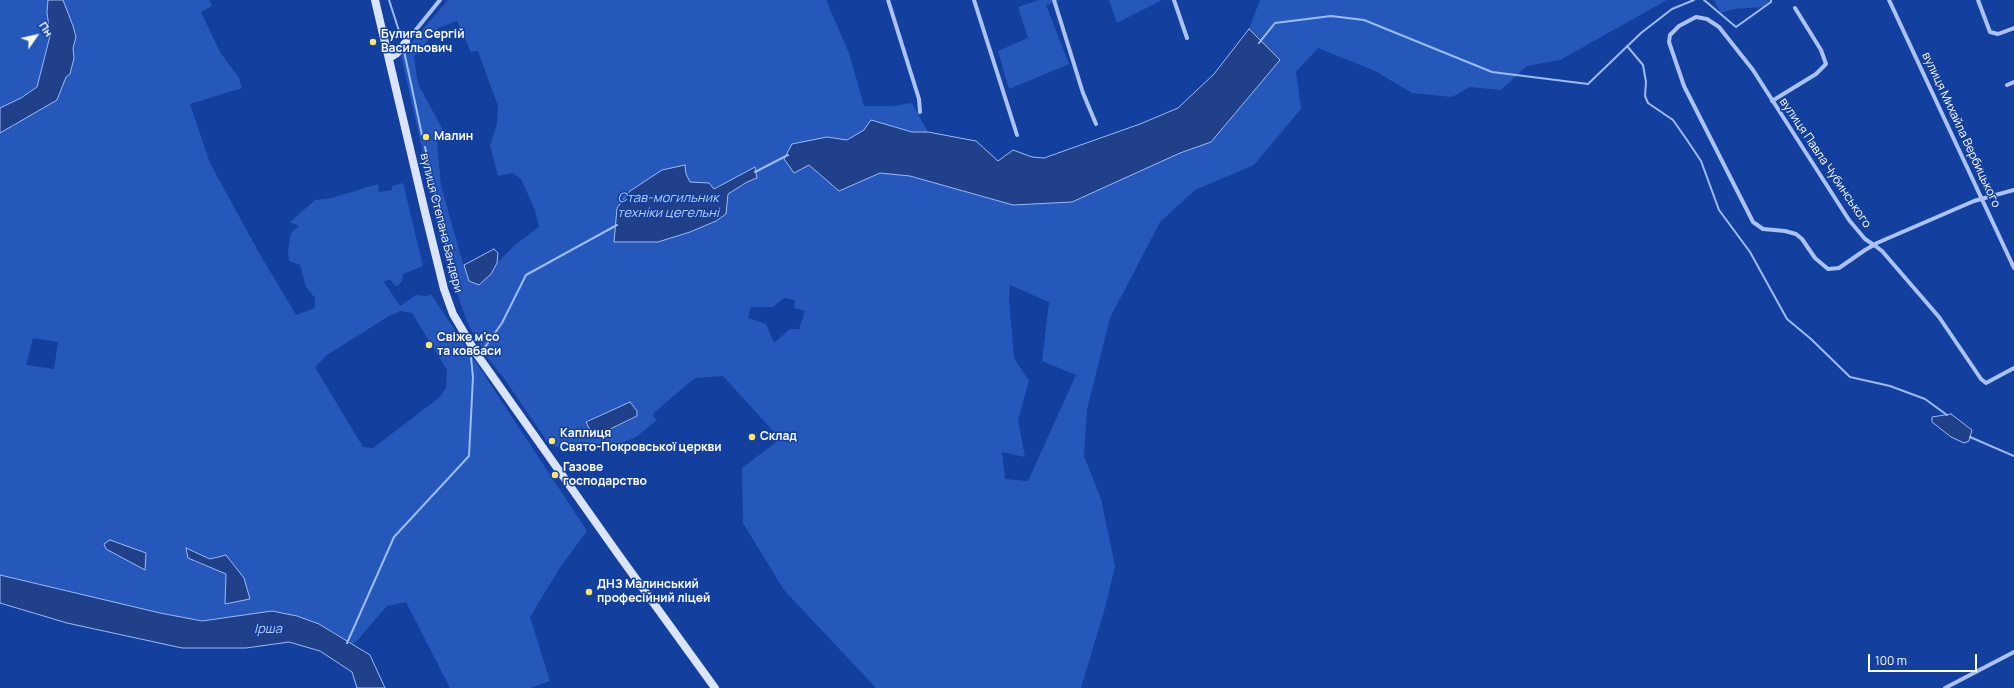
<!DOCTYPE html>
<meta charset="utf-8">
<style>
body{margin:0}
#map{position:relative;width:2014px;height:688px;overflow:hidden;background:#133f9e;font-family:Manrope,sans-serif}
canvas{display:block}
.north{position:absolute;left:16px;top:16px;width:40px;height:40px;-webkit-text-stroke:3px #133f9e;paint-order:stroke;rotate:56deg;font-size:11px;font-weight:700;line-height:16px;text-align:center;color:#fff}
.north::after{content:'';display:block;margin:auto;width:14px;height:18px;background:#fff;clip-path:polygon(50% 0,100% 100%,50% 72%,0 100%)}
.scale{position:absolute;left:1868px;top:654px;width:109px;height:18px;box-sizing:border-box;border:2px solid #fff;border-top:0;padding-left:5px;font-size:12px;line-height:14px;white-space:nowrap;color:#fff;-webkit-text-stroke:3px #133f9e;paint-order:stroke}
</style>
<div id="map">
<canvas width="2014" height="688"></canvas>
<div class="north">Пн</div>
<div class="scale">100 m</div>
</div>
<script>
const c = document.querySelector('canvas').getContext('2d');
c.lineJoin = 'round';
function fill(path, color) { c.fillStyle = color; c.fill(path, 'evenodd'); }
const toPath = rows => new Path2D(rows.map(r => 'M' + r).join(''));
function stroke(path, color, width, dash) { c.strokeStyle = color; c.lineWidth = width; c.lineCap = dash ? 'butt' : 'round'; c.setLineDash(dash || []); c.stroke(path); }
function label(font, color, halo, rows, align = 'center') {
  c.font = font + ' Manrope,sans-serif'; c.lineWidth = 3; c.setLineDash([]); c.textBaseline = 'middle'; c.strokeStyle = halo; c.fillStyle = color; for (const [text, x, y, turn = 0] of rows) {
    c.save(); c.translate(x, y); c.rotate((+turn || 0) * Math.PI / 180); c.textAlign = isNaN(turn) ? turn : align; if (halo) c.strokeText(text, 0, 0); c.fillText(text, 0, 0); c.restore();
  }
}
fill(toPath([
 [0,0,48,0,47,12,50,36,37,87,21,98,0,108],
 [63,0,209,0,212,6,201,12,220,52,239,78,242,88,190,104,210,163,258,251,296,315,315,308,315,298,306,287,300,265,289,261,288,251,291,233,299,226,290,222,315,200,331,198,378,184,379,192,392,190,392,186,403,183,423,266,403,274,402,281,398,286,395,286,390,279,384,282,400,306,416,295,427,296,431,294,587,531,561,566,530,617,550,681,530,688,450,688,406,602,387,606,354,644,319,624,297,616,272,611,202,621,160,613,0,575,0,133,20,121,66,77,74,58,73,48,76,37],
 [401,311,412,313,447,370,446,388,440,397,373,448,363,447,315,367,327,355,389,316],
 [33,338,58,342,54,369,26,365],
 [193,550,210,559,244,578,227,574,193,561],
 [448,0,826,0,849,53,864,106,892,106,912,103,928,132,912,132,871,120,864,130,847,140,827,137,809,165,839,191,880,173,910,176,1013,205,1072,202,1180,153,1211,142,1280,60,1249,29,1260,0,1667,0,1560,60,1527,66,1501,90,1470,87,1452,97,1412,93,1373,70,1318,48,1296,72,1301,109,1254,165,1195,190,1160,222,1110,318,1087,409,1084,456,1101,499,1115,566,1105,608,1081,688,876,688,784,590,743,523,742,468,775,443,774,432,723,376,696,378,690,382,656,411,652,415,657,420,636,437,622,443,556,447,549,444,503,377,487,357,467,322,449,269,401,55],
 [457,21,471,52,478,51,498,106,497,124,490,145,498,176,513,173,521,179,535,210,539,227,516,244,497,263,491,274,463,264,441,186,437,142,444,132,418,84,414,57,438,28],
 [755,168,757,178,747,182,728,194,726,214,716,221,690,232,686,174,690,182,709,183,714,189],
 [1010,285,1049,302,1042,361,1076,375,1028,481,1005,479,1002,452,1025,457,1018,420,1029,381,1014,358,1009,299],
 [784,298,795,300,794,308,805,311,799,329,790,329,774,343,766,324,748,318,751,307,773,307],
 [630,402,637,417,597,436,591,432,587,421],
 [1039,0,1061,0,1046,5,1069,64,1009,89,998,51,1028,38,1018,7],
 [1109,0,1162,0,1117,23],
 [1714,0,1770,0,1764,7,1733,9,1721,13]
]), '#2658bc');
const water = toPath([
 [48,0,63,0,73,26,76,37,73,48,74,58,70,74,66,77,57,100,0,133,0,108,21,98,37,87,50,36,47,12,48,0],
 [1249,29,1280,60,1211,142,1180,153,1072,202,1013,205,910,176,880,173,839,191,809,165,794,173,784,159,792,144,827,137,847,140,864,130,871,120,912,132,928,132,976,141,998,161,1013,150,1032,157,1044,158,1140,124,1178,108,1214,74,1249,29],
 [685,165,686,174,690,182,709,183,714,189,755,167,757,178,747,182,728,194,726,214,716,221,690,232,658,242,614,242,617,208,630,191,662,170,685,165],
 [494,249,498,253,497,263,491,274,479,285,469,281,464,265,494,249],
 [630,402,637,411,637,416,596,436,591,432,586,422,630,402],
 [1951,414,1972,430,1969,441,1964,443,1951,437,1932,422,1932,417,1951,414],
 [110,540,146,553,145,570,106,549,104,544,110,540],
 [186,548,210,559,226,555,244,578,250,599,225,604,226,574,188,558,186,548],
 [0,575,160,613,202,621,272,611,297,616,319,624,370,655,385,688,357,688,352,672,320,651,289,642,246,648,182,648,67,623,0,603,0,575]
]);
fill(water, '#204189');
stroke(water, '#9cbbf7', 1);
stroke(toPath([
 [389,0,400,34],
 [1704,0,1736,27,1771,2,1771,0],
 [1259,43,1275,23,1331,16,1364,20,1492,72,1588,84,1641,33,1672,9,1694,0],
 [1627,46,1643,65,1646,82,1645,96,1648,103,1673,120,1687,140,1701,161,1719,210,1750,252,1787,319,1811,339,1850,377,1890,386,1925,399,1947,415],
 [404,51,422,135],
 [425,147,454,280],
 [755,172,788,155],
 [483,350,502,323,526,275,617,225],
 [1970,437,2014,456],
 [347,643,394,537,469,456,473,377,471,358]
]), '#9cbbf7', 2);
stroke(toPath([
 [888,0,919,99,920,112],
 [974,0,1017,135],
 [1054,0,1083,93,1096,124],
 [1174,0,1187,38],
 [1889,0,2014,268],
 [1978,0,1990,32,1998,34,2014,28],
 [406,42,440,0],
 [2007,85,2014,82],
 [1772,101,1816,74,1826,64,1821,50,1795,8],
 [2014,190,1974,201,1877,243,1874,245,1865,250,1839,268,1828,269,1815,258,1802,239,1796,234,1785,231,1763,229,1753,222,1684,86,1669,42,1670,35,1679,26,1696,17,1707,19,1719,27,1753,70,1849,220,1865,239,1874,245,1882,251,1939,317,1981,379,1986,383,2014,368],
 [1945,688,2014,652]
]), '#aac2f4', 4);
stroke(toPath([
 [375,0,424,208,444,289,453,314,476,353,618,554,715,688],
 [389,58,397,53,406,42]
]), '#dae5fd', 8);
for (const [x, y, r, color] of [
 [373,42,4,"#ffe66d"],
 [426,137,4,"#ffe66d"],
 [429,345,4,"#ffe66d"],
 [752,437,4,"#ffe66d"],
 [552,441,4,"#ffe66d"],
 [555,475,4,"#ffe66d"],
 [589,592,4,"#ffe66d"]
]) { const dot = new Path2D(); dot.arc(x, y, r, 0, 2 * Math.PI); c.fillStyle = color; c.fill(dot); stroke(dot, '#133f9e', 1.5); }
label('bold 12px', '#fff', '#133f9e', [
 ["Булига Сергій",381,35],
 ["Васильович",381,49],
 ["Малин",434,137],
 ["Свіже м'со",437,338],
 ["та ковбаси",437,352],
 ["Каплиця",560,434],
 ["Свято-Покровської церкви",560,448],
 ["Склад",760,437],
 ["Газове",563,468],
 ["господарство",563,482],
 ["ДНЗ Малинський",597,585],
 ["професійний ліцей",597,599]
], 'left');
label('12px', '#fff', '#133f9e', [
 ["вулиця Михайла Вербицького",1961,130,65],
 ["вулиця Павла Чубинського",1825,163,56],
 ["вулиця Степана Бандери",441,223,76]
]);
label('italic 13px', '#b6cdfa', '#133f9e', [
 ["Став-могильник",668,198],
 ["техніки цегельні",668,213],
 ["Ірша",268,629]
]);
</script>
